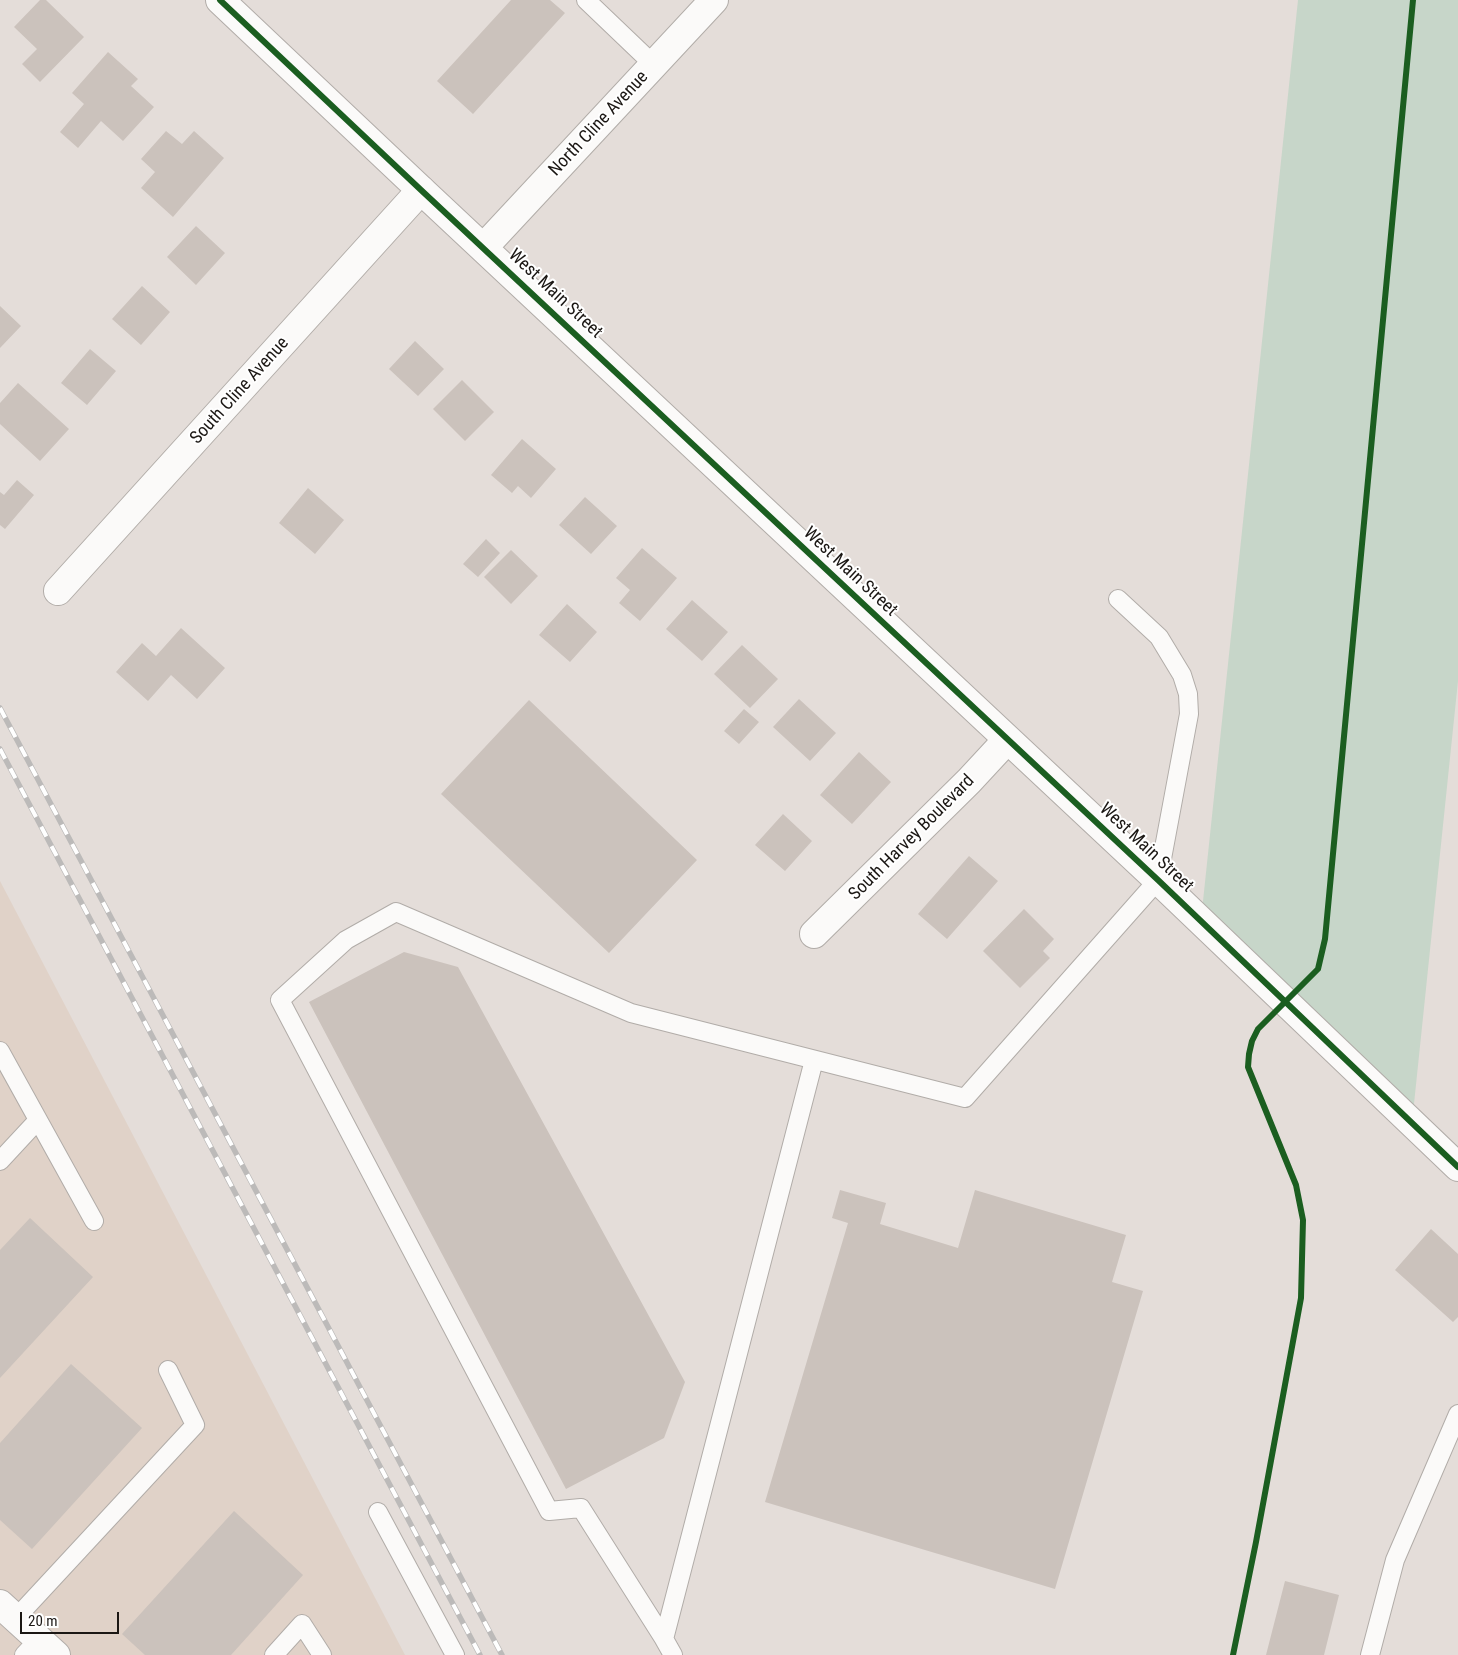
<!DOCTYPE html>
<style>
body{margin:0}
#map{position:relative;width:1458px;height:1655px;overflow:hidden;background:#e4ddd9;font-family:"Roboto Condensed",sans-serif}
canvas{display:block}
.scale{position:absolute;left:20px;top:1612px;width:99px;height:22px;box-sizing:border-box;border:2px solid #1b1714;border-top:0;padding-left:6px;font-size:15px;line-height:18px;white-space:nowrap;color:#1b1714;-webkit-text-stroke:4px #fff;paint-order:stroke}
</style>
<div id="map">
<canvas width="1458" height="1655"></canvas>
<div class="scale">20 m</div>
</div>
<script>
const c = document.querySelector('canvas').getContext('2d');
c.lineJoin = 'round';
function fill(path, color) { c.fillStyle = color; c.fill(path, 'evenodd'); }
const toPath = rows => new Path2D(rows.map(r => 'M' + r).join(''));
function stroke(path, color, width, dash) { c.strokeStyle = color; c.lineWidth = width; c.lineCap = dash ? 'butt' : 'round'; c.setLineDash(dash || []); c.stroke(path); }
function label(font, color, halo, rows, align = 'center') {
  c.font = font + ' "Roboto Condensed",sans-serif'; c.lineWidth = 4; c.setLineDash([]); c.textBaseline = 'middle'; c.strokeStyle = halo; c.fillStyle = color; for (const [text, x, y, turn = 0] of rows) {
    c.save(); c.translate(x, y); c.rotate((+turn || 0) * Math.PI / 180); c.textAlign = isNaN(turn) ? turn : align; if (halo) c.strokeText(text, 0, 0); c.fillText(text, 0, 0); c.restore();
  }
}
fill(toPath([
 [0,881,405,1655,0,1655]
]), '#e0d2c8');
fill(toPath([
 [1298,0,1458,0,1458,681,1412,1123,1201,920]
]), '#c7d6c9');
fill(toPath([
 [40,0,46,0,84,37,40,82,22,64,37,49,14,27],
 [511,0,550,0,565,13,473,114,437,81],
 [108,52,138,79,131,86,154,107,123,141,101,121,78,148,60,132,84,104,72,93],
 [166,131,182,144,194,131,224,158,173,217,141,188,155,172,141,159],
 [196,226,225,253,196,285,167,257],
 [142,286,170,312,141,345,112,319],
 [0,306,21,326,0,348],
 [415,341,444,369,418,396,389,369],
 [90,349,116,371,87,405,61,383],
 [462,380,494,412,465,441,433,409],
 [18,383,69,429,40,461,0,424,0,403],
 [522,439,556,469,531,498,518,486,512,493,491,475],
 [17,480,34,495,5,529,0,525,0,492,4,495],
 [308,488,344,520,315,554,279,523],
 [585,497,617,526,591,554,559,525],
 [486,539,500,553,478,577,463,564],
 [642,548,677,578,640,621,619,603,630,590,616,578],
 [511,550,538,576,511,604,484,577],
 [692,600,728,632,702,661,666,629],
 [567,604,597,632,570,662,539,635],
 [181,628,225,668,197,699,171,675,148,701,116,672,142,643,156,656],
 [742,645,778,679,750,708,714,674],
 [799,699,836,733,810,761,773,727],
 [529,700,697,860,609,953,441,794],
 [744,709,759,722,739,744,724,731],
 [859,752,891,782,852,824,820,795],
 [783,814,812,841,785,871,755,845],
 [969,856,998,881,947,939,918,914],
 [1024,909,1054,939,1043,951,1050,958,1020,988,983,951],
 [404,952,458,967,685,1382,664,1438,566,1489,309,1002],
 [840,1190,886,1203,880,1224,958,1248,975,1190,1126,1235,1112,1282,1143,1291,1055,1589,765,1502,848,1223,832,1218],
 [30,1218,93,1277,0,1378,0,1250],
 [1431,1229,1458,1254,1458,1317,1453,1322,1395,1270],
 [71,1364,142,1428,32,1549,0,1520,0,1443],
 [234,1511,303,1575,231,1655,145,1655,122,1634],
 [1285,1581,1339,1595,1324,1655,1266,1655]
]), '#cbc2bc');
const lane = toPath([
 [586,0,654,65],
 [0,1051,94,1221],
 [0,1161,38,1120],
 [378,1512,455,1655],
 [16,1618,195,1425,168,1370],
 [664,1639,814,1060],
 [24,1655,39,1639],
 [274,1655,302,1624,322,1655],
 [673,1655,664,1639,581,1508,549,1511,280,1000,346,940,396,912,631,1013,965,1098,1158,880,1189,714,1188,694,1182,675,1159,637,1118,599],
 [1370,1655,1395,1560,1458,1414]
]);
const street = toPath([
 [58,591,421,190],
 [814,934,969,781,1007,740],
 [0,1604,56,1655]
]);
const secondary = toPath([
 [220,0,421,190,1158,880,1458,1167],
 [484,247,714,0]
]);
stroke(lane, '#b1aca8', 20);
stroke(street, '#b1aca8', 30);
stroke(secondary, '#b1aca8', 30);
stroke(lane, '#fbfaf9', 18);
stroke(street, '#fbfaf9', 28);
stroke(secondary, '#fbfaf9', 28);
const rail = toPath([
 [0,708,502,1655],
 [0,749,480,1655]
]);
stroke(rail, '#bcbab9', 5.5);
stroke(rail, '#fff', 4, [11]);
stroke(toPath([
 [220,0,421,190,1158,880,1458,1167],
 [1233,1655,1256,1542,1301,1298,1303,1220,1296,1185,1248,1067,1249,1054,1252,1041,1258,1029,1318,969,1325,939,1413,0]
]), '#1b5e20', 6);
label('18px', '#1b1714', '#fff', [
 ["North Cline Avenue",599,124,-47],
 ["West Main Street",555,294,43],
 ["South Cline Avenue",240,391,-48],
 ["West Main Street",850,572,43],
 ["South Harvey Boulevard",912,838,-45],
 ["West Main Street",1146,848,43]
]);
</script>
